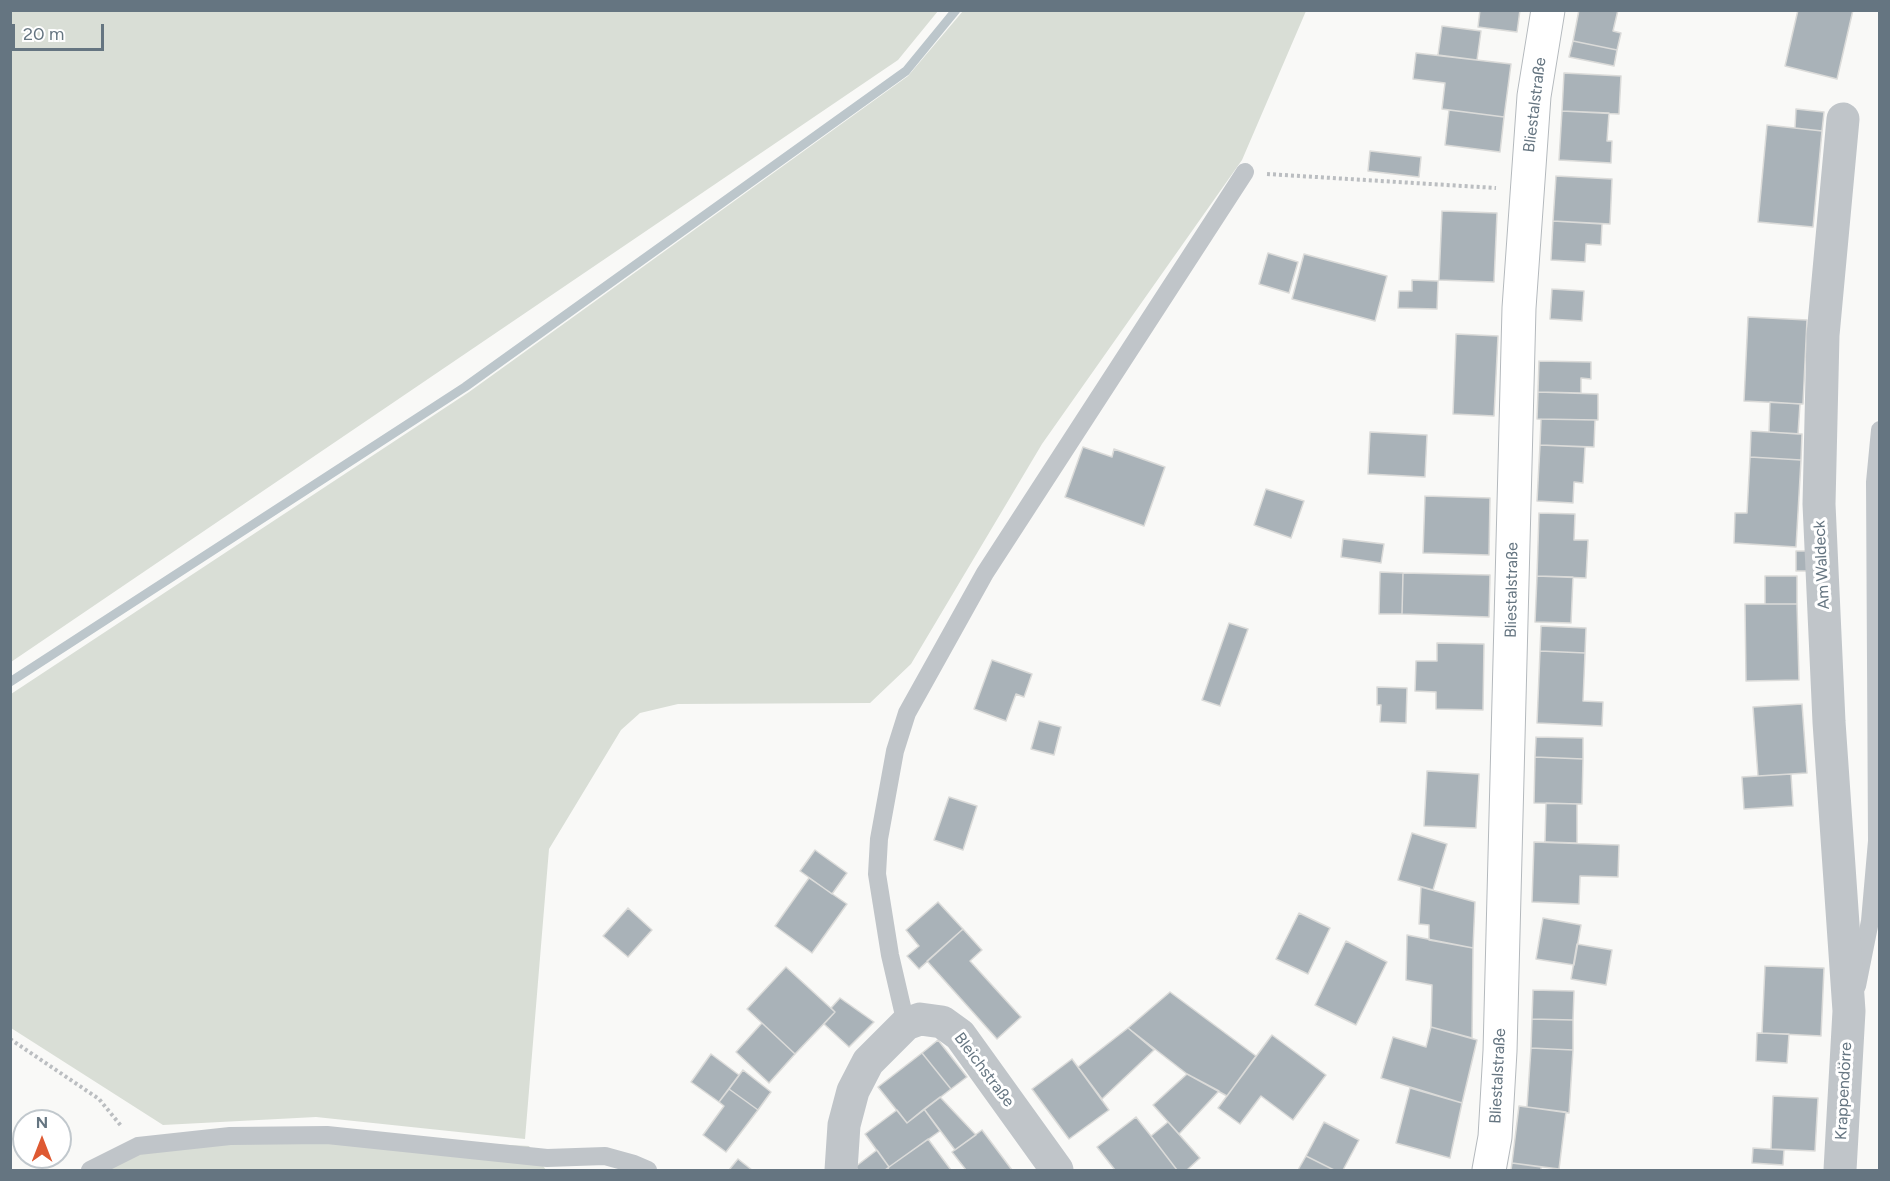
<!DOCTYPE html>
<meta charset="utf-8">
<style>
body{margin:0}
#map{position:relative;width:1890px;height:1181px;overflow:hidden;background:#f9f9f7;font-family:Figtree,sans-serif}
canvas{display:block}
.frame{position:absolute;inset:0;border:12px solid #657581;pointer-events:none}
.north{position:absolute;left:12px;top:1109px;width:60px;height:60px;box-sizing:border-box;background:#fff;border:2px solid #c1c8cd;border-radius:50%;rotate:0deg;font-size:16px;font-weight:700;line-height:24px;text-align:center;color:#657581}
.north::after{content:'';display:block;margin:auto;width:21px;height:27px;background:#de5932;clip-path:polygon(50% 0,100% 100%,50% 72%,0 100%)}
.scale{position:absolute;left:12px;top:24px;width:92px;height:27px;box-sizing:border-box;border:3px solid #657581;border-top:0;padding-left:8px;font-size:18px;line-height:21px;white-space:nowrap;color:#657581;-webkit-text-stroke:4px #fff;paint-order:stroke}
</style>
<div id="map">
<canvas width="1890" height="1181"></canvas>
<div class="frame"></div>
<div class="north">N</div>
<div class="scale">20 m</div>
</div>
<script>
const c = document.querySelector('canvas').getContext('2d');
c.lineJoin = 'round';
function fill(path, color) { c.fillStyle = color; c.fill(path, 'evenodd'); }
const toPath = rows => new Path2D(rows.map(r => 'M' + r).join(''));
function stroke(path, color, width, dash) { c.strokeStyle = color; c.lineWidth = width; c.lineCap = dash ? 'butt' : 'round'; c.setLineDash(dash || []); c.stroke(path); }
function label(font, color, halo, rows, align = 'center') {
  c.font = font + ' Figtree,sans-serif'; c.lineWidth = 6; c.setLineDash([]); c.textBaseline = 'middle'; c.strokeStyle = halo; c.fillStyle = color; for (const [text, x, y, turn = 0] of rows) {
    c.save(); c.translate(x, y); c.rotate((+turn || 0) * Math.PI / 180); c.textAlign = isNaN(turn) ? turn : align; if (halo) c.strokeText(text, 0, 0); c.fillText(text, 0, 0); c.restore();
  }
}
fill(toPath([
 [11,10,937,10,938,11,898,60,11,662],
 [963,11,1306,11,1242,160,1042,444,911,664,870,703,678,704,640,713,621,730,549,849,525,1139,316,1117,163,1125,11,1028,11,694,469,392,908,76],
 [327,1135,529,1146,546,1170,90,1170,138,1146]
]), '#d9ded6');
stroke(toPath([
 [10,682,465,387,906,71,956,10]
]), '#bcc6cb', 9);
const building = toPath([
 [1480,10,1520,10,1517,32,1478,27,1480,10],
 [1579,10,1618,10,1613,31,1621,33,1617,50,1573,41,1579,10],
 [1798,10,1853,10,1837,79,1785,66,1798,10],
 [1442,26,1481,31,1477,60,1438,55,1442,26],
 [1573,41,1617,50,1614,66,1569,57,1573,41],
 [1416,53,1511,64,1504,117,1442,109,1445,83,1413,79,1416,53],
 [1564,73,1621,76,1619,114,1562,111,1564,73],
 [1796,109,1824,112,1822,131,1795,128,1796,109],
 [1449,110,1504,117,1500,152,1445,145,1449,110],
 [1562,111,1609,113,1607,141,1612,141,1611,163,1559,160,1562,111],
 [1767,125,1822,131,1813,227,1758,222,1767,125],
 [1370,151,1421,157,1419,177,1368,171,1370,151],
 [1556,176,1612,179,1610,224,1553,221,1556,176],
 [1442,211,1497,213,1494,282,1439,280,1442,211],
 [1553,221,1602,224,1601,245,1586,244,1585,262,1551,260,1553,221],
 [1268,253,1298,262,1289,293,1259,284,1268,253],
 [1304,254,1387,276,1375,321,1292,299,1304,254],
 [1412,280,1438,281,1437,309,1398,308,1399,291,1412,291,1412,280],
 [1552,289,1584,291,1582,321,1550,319,1552,289],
 [1748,317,1807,320,1803,404,1744,401,1748,317],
 [1456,334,1498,336,1494,416,1453,414,1456,334],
 [1539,361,1591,362,1591,379,1581,378,1581,393,1538,392,1539,361],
 [1538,392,1598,394,1598,420,1537,419,1538,392],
 [1770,402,1800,404,1798,434,1769,432,1770,402],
 [1541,419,1595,420,1594,447,1540,445,1541,419],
 [1751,431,1802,434,1801,460,1750,457,1751,431],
 [1370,432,1427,435,1425,477,1368,474,1370,432],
 [1540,445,1585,447,1583,483,1574,482,1573,503,1537,501,1540,445],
 [1083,447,1112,457,1114,449,1165,467,1144,526,1065,497,1083,447],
 [1750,457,1801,460,1796,547,1734,543,1735,513,1747,513,1750,457],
 [1266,489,1304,501,1291,538,1254,525,1266,489],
 [1425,496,1490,498,1489,555,1423,553,1425,496],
 [1539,513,1575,514,1574,540,1588,540,1586,578,1537,576,1539,513],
 [1343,539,1384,544,1381,563,1341,557,1343,539],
 [1796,551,1807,551,1807,571,1796,571,1796,551],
 [1380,572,1403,573,1402,614,1379,614,1380,572],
 [1403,573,1490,575,1489,617,1402,614,1403,573],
 [1537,576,1573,577,1571,623,1535,622,1537,576],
 [1765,576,1797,576,1797,604,1765,604,1765,576],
 [1745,604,1797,604,1799,680,1746,681,1745,604],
 [1229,623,1248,629,1220,706,1202,700,1229,623],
 [1541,626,1586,628,1585,653,1540,651,1541,626],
 [1437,643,1484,644,1483,710,1436,709,1436,692,1415,691,1416,661,1437,661,1437,643],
 [1540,651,1585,653,1583,701,1603,702,1602,726,1537,723,1540,651],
 [992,660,1032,674,1024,697,1016,694,1006,721,974,709,992,660],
 [1377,687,1407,688,1406,723,1380,722,1381,705,1377,705,1377,687],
 [1802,704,1807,773,1758,776,1753,707,1802,704],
 [1039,721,1061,727,1054,755,1031,749,1039,721],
 [1536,737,1583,738,1583,759,1535,757,1536,737],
 [1535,757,1583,759,1582,804,1534,803,1535,757],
 [1427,771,1479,774,1476,828,1424,826,1427,771],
 [1791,774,1793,806,1744,809,1742,777,1791,774],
 [949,797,977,806,963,850,934,840,949,797],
 [1546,803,1577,804,1577,843,1545,842,1546,803],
 [1412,833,1447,844,1433,890,1398,880,1412,833],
 [1534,842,1619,845,1618,877,1580,876,1579,904,1532,902,1534,842],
 [815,850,847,873,832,894,800,871,815,850],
 [809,878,847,904,812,953,775,926,809,878],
 [1421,887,1475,902,1473,948,1429,940,1429,925,1419,924,1421,887],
 [938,902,963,929,919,969,907,956,919,946,906,930,938,902],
 [628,908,652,930,628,957,603,936,628,908],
 [1299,913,1330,928,1308,974,1276,959,1299,913],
 [1543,918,1581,925,1574,965,1536,959,1543,918],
 [963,929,982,950,970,961,1021,1017,997,1039,927,961,963,929],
 [1407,935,1473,948,1472,1038,1431,1027,1432,985,1406,980,1407,935],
 [1346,941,1387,962,1356,1025,1315,1005,1346,941],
 [1577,944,1612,950,1606,985,1571,979,1577,944],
 [1765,966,1824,968,1821,1036,1762,1033,1765,966],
 [786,967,835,1012,795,1054,747,1009,786,967],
 [1533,990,1574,991,1573,1020,1532,1019,1533,990],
 [1170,992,1256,1056,1227,1096,1187,1074,1128,1028,1170,992],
 [840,998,874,1022,849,1047,824,1024,835,1012,831,1008,840,998],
 [1532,1019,1573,1020,1573,1050,1531,1048,1532,1019],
 [762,1023,795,1054,769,1083,736,1052,762,1023],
 [1431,1027,1477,1040,1462,1103,1381,1078,1393,1037,1426,1047,1431,1027],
 [1128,1028,1154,1050,1102,1099,1078,1067,1128,1028],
 [1757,1033,1789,1034,1787,1063,1756,1061,1757,1033],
 [1272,1035,1326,1075,1293,1120,1261,1096,1240,1124,1218,1108,1272,1035],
 [938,1040,967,1077,951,1089,922,1053,938,1040],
 [1531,1048,1573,1050,1569,1113,1527,1107,1531,1048],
 [922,1053,951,1089,907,1123,878,1087,922,1053],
 [711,1054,739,1075,719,1102,691,1082,711,1054],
 [1072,1059,1109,1110,1069,1139,1032,1089,1072,1059],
 [743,1070,771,1092,758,1110,729,1089,743,1070],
 [1187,1074,1219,1091,1179,1134,1153,1105,1187,1074],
 [1410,1088,1462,1103,1450,1158,1396,1143,1410,1088],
 [729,1089,758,1110,726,1152,703,1135,724,1106,719,1102,729,1089],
 [1773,1096,1818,1098,1815,1151,1771,1149,1773,1096],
 [940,1097,976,1135,955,1150,924,1109,940,1097],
 [1519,1106,1566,1112,1559,1169,1512,1163,1519,1106],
 [924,1109,940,1131,889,1167,865,1134,897,1110,907,1123,924,1109],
 [1136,1117,1151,1136,1177,1170,1115,1170,1097,1147,1136,1117],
 [1168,1122,1200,1158,1187,1170,1177,1170,1151,1136,1168,1122],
 [1324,1122,1359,1140,1343,1170,1334,1170,1306,1156,1324,1122],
 [982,1130,1012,1170,966,1170,952,1152,982,1130],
 [928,1139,951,1170,889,1170,888,1169,889,1167,928,1139],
 [1753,1148,1784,1150,1783,1165,1752,1163,1753,1148],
 [877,1150,889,1167,885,1170,858,1170,855,1167,877,1150],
 [1306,1156,1334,1170,1298,1170,1306,1156],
 [738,1159,752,1170,729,1170,738,1159],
 [1512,1163,1541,1167,1541,1170,1511,1170,1512,1163]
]);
fill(building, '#a9b2b8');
stroke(building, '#dbdbd9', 1.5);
const primary = toPath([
 [1489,1170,1495,1137,1500,1051,1519,308,1534,96,1548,10]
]);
stroke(primary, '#b4b9bd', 35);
stroke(toPath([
 [1267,174,1496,188],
 [10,1039,99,1099,122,1127]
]), '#bbbec1', 4, [3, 3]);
stroke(toPath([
 [1857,986,1870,921,1877,841,1875,482,1880,430],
 [906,1024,890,955,877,874,879,839,895,751,907,713,985,573,1245,172],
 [90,1170,138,1146,230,1136,327,1135,547,1158,605,1156,634,1164,648,1170]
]), '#c0c5c9', 18);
stroke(toPath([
 [841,1170,844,1125,853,1091,868,1062,906,1024,920,1019,942,1022,960,1035,1057,1170],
 [1840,1170,1849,1011,1829,722,1819,504,1823,335,1843,119]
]), '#c0c5c9', 33);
stroke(primary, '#fff', 33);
label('16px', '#657581', '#fff', [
 ["Bliestalstraße",1535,105,-83],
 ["Am Waldeck",1822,565,-93],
 ["Bliestalstraße",1512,590,-89],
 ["Bleichstraße",984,1070,53],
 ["Bliestalstraße",1498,1076,-87],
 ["Krappendörre",1844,1091,-87]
]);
</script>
